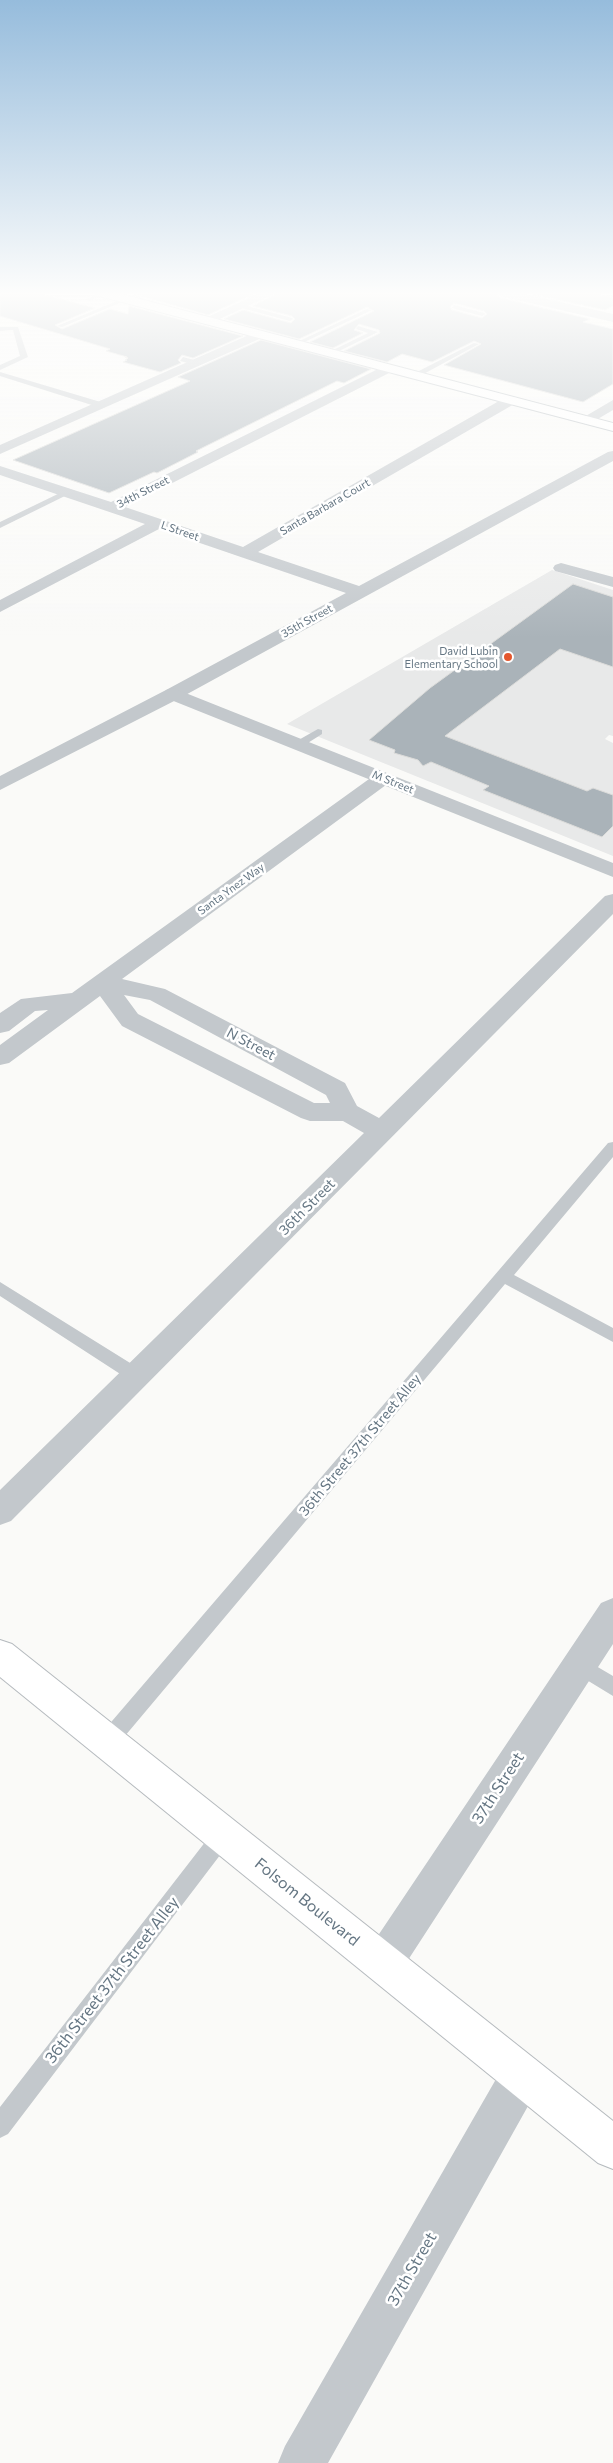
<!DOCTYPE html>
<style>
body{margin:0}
canvas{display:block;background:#fafaf8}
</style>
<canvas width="613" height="2463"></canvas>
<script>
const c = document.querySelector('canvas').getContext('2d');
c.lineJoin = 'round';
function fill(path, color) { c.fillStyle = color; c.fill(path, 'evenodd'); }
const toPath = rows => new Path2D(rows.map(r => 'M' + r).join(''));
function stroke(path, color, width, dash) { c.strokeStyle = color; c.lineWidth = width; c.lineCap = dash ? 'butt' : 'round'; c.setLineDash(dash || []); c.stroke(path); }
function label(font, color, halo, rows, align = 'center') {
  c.font = font + ' Commissioner,sans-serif'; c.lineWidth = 5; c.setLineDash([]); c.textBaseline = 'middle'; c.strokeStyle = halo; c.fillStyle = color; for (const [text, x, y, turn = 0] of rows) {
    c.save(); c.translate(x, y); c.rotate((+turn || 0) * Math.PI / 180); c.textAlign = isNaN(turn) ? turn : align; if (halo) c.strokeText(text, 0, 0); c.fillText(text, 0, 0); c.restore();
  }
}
fill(toPath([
 [552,570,613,590,613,736,609,735,605,739,613,743,613,856,287,724]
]), '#e8e9e9');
const building = toPath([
 [0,293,37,293,95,308,55,325,62,329,110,309,128,314,129,306,243,336,193,358,182,355,178,360,181,363,160,372,123,362,127,360,125,360,128,358,125,357,127,357,106,351,110,349,0,316,0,293],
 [131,293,255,293,208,315,131,293],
 [278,293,496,293,500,298,590,319,583,322,613,329,613,384,583,402,444,365,481,344,474,341,432,362,402,354,387,362,344,351,380,333,379,330,359,324,354,330,363,333,333,348,310,342,374,311,367,307,299,339,224,319,243,310,291,323,295,319,292,316,253,306,278,293],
 [454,303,484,311,487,314,482,318,452,310,450,307,454,303],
 [529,293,592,293,613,298,613,306,605,310,529,293],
 [261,340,371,369,344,383,337,381,196,451,198,452,157,473,154,472,109,493,13,460,190,381,178,377,261,340],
 [573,584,613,597,613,667,560,649,445,736,587,791,593,788,613,795,613,826,602,837,483,790,489,786,431,762,423,766,418,760,394,753,395,750,369,740,430,688,573,584]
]);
fill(building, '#aab3b9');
stroke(building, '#dcdcda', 1);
const secondary = toPath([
 [97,293,117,293,613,423,613,431,99,296,97,293]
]);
const primary = toPath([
 [0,1640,12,1644,613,2121,613,2169,598,2163,0,1677,0,1640]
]);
stroke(secondary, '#b3babf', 2);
stroke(primary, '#b5babe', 2);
fill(toPath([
 [98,293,107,293,89,301,84,300,98,293],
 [124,298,129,299,62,327,57,326,124,298],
 [240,304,292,318,293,319,290,321,238,307,240,304],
 [454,305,484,313,485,314,482,316,452,308,454,305],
 [367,309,372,310,298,345,293,344,367,309],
 [358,326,378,332,333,354,329,354,329,352,368,333,356,329,358,326],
 [0,327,18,327,28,357,0,370,0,365,20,356,13,330,0,331,0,327],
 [474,343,479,344,418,377,411,375,474,343],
 [183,357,198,361,199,363,195,365,180,361,183,357],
 [0,372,104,403,105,405,98,407,0,376,0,372],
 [64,491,71,493,0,528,0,522,64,491],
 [318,729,322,730,322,734,303,746,295,746,295,742,318,729],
 [613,1142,613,1157,514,1275,613,1328,613,1342,505,1284,114,1749,107,1752,100,1749,97,1742,100,1735,608,1143,613,1142],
 [0,1282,143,1371,145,1376,143,1381,137,1383,131,1381,0,1296,0,1282],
 [579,1656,613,1676,613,1696,572,1671,570,1665,572,1659,579,1656],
 [223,1825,230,1828,233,1835,230,1842,8,2134,0,2138,0,2107,216,1828,223,1825]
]), '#c3c8cc');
fill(toPath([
 [260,293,276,293,211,323,207,324,201,320,260,293],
 [498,293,520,293,613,314,613,322,500,296,498,293],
 [260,330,264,331,266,334,264,337,0,454,0,445,260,330],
 [388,364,395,368,393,371,125,507,243,547,506,397,516,397,518,400,516,403,258,552,359,586,608,452,613,451,613,461,180,698,0,790,0,776,166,690,346,593,159,529,0,612,0,600,145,524,0,475,0,466,111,502,388,364],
 [613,400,613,410,591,423,586,424,579,420,613,400],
 [561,563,613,577,613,587,555,571,553,568,555,565,561,563],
 [383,772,390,774,393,778,390,782,122,979,165,989,345,1083,357,1106,379,1118,605,896,613,894,613,914,11,1521,0,1525,0,1490,364,1133,343,1121,310,1121,301,1118,122,1026,100,996,9,1063,0,1065,0,1045,48,1010,35,1011,9,1031,0,1033,0,1013,21,999,72,993,376,774,383,772],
 [124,995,150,1000,326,1095,330,1103,314,1103,138,1014,124,995],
 [613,1598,613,1644,397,1977,383,1983,369,1977,363,1963,369,1949,601,1603,613,1598],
 [522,2054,537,2060,543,2075,537,2090,328,2463,278,2463,285,2446,507,2060,522,2054]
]), '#c3c8cc');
fill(toPath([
 [173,688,613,863,613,877,166,698,164,694,166,690,173,688]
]), '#c3c8cc');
fill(secondary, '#fff');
fill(primary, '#fff');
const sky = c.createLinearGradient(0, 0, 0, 638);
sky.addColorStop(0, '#96bcdc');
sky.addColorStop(0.46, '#fdfdfc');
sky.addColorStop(1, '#fdfdfc00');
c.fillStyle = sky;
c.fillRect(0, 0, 613, 638);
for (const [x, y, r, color] of [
 [508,657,5,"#e4572e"]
]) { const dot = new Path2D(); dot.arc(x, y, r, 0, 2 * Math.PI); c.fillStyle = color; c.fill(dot); stroke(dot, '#fff', 2); }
label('11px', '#657683', '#fff', [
 ["34th Street",143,492,-27],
 ["Santa Barbara Court",325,507,-30],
 ["L Street",180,531,19],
 ["35th Street",307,621,-29],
 ["M Street",393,782,22],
 ["Santa Ynez Way",231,889,-36]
]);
label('11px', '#657683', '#fff', [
 ["David Lubin",498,651],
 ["Elementary School",498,664]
], 'right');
label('14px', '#657683', '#fff', [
 ["N Street",251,1044,28],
 ["36th Street",307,1207,-45],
 ["36th Street 37th Street Alley",360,1445,-50]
]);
label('16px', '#657683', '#fff', [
 ["37th Street",498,1788,-57],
 ["Folsom Boulevard",307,1902,39],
 ["36th Street 37th Street Alley",112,1980,-52],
 ["37th Street",412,2269,-60]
]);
</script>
